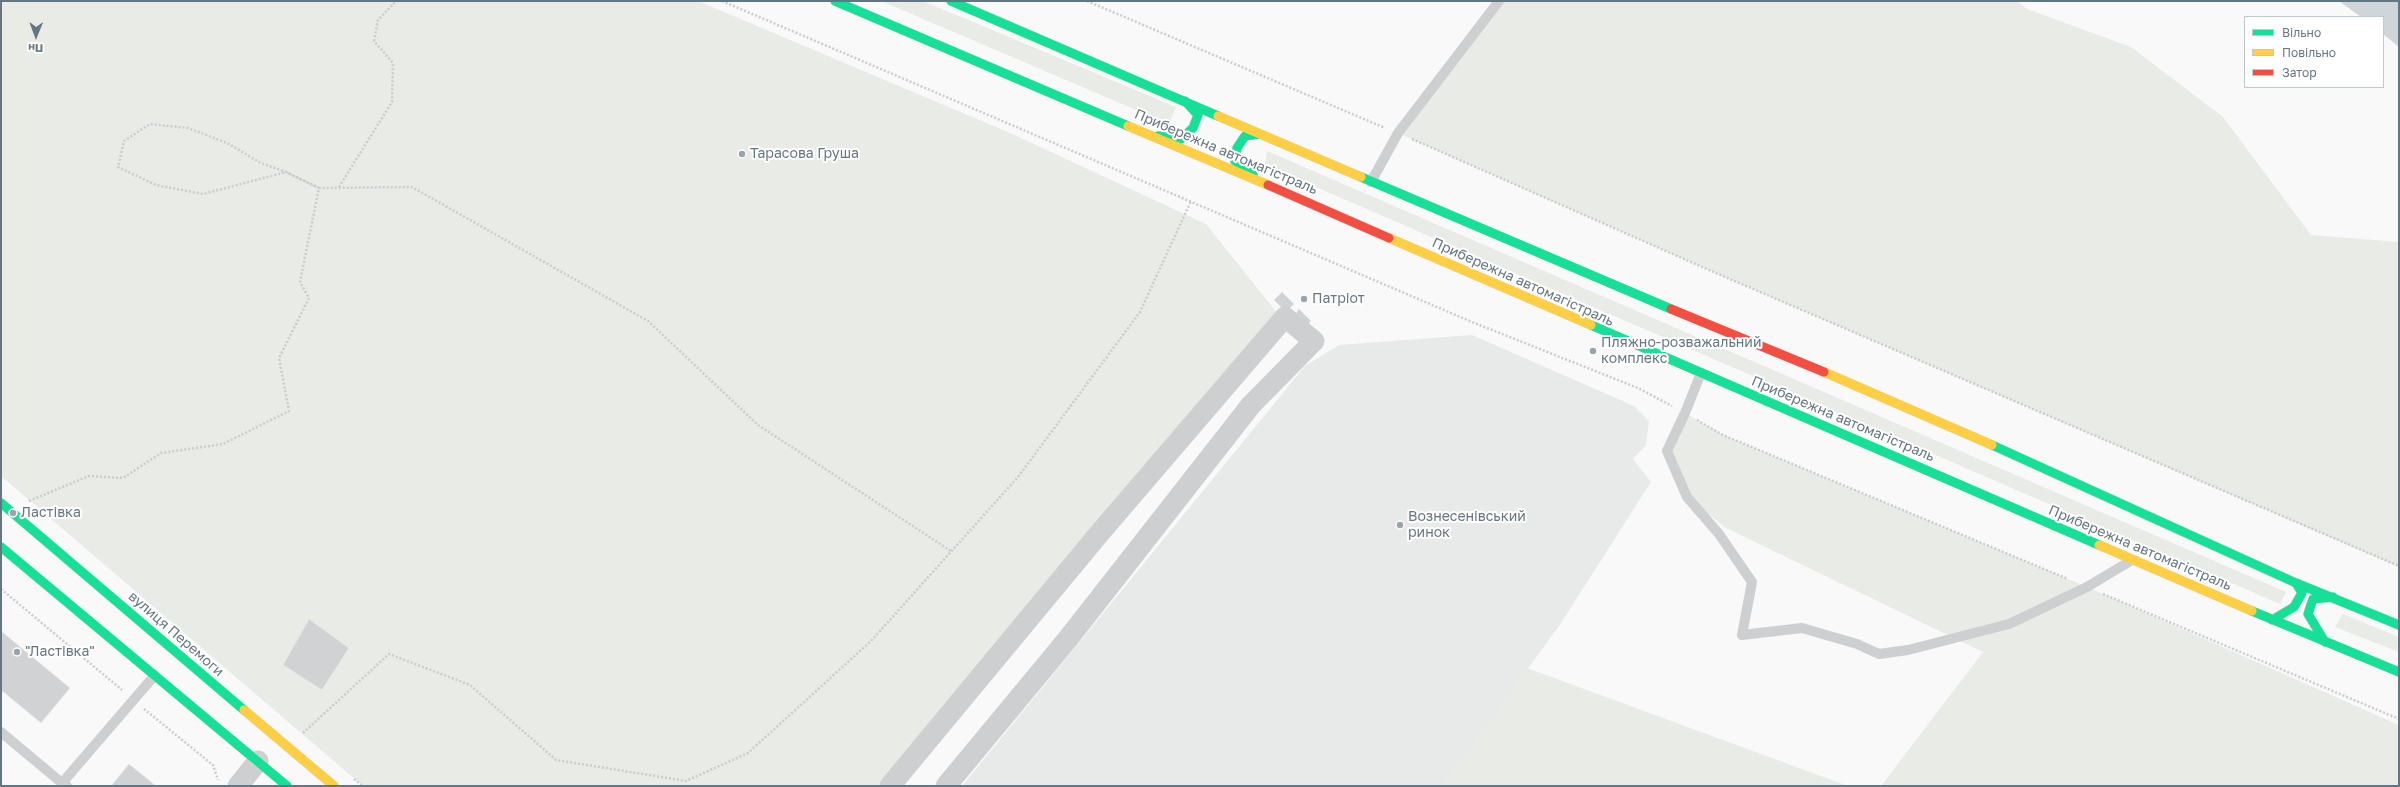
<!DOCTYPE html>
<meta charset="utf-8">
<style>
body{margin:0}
#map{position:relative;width:2400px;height:787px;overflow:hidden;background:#f9f9f9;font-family:"Golos Text",sans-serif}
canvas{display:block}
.frame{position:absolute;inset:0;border:2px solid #657683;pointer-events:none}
.legend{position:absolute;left:2244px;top:16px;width:140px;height:72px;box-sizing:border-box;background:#fff;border:1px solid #c1c8cd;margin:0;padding:5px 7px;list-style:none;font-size:12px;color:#657683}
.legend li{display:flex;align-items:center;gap:8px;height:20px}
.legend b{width:20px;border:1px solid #c1c8cd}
.north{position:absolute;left:16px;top:16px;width:40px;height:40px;-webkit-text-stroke:3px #fff;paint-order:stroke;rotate:181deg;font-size:11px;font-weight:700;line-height:16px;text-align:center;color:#657683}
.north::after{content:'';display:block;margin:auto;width:14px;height:18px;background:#657683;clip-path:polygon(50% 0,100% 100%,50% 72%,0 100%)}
</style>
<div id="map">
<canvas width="2400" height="787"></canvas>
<div class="frame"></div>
<ul class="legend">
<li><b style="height:5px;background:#16e098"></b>Вільно</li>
<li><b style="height:5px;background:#ffcf43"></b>Повільно</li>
<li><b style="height:5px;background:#f24e42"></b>Затор</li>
</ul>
<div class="north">Пн</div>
</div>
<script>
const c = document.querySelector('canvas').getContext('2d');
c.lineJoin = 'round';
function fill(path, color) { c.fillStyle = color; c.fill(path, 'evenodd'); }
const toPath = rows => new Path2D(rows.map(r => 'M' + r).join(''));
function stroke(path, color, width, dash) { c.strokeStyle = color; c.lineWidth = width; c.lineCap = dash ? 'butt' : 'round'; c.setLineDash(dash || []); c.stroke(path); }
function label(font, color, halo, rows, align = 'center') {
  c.font = font + ' "Golos Text",sans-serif'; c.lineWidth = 4; c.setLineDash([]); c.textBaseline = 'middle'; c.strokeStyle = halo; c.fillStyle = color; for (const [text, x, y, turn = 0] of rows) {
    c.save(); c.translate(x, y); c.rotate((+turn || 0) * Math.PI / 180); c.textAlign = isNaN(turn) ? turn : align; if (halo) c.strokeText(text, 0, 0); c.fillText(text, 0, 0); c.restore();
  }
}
fill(toPath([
 [1472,335,1634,406,1649,421,1646,445,1633,459,1651,482,1561,623,1443,786,962,786,1305,366,1339,345]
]), '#e8e9e9');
fill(toPath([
 [1,1,698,1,1010,133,1206,224,1278,314,881,786,363,786,1,476],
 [881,1,923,1,1176,107,1169,124],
 [1499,1,2017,1,2027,9,2131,47,2223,117,2311,235,2399,242,2399,567,1718,274,1398,133],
 [1267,151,2286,592,2280,604,1265,165],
 [1685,413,1723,435,2087,587,2399,725,2399,786,1881,786,1983,652,1726,528,1687,497,1667,451],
 [2343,614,2399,637,2399,652,2335,627],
 [1527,668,1848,786,1443,786]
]), '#e8ebe6');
fill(toPath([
 [2339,1,2399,1,2399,47,2383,34,2383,17,2361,17]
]), '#ced6d9');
const building = toPath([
 [1282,292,1294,304,1286,312,1274,300,1282,292],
 [1299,309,1311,321,1305,327,1294,316,1299,309],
 [309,619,349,648,322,690,283,665,309,619],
 [1,631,70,688,41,723,1,690,1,631],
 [129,764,156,786,111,786,129,764]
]);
fill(building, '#d0d2d3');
stroke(building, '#e8e8e8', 1);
const fast = toPath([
 [835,1,1128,126],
 [951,1,1218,116],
 [1158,136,1181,139,1193,128,1198,115,1185,101],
 [1253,175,1235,161,1237,148,1245,136,1259,134],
 [1361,177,1671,309],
 [1591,325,2099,545],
 [1992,445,2296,583,2399,625],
 [1,503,244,710],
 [1,547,287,786],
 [2252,611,2399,672],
 [2272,620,2294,607,2302,593,2296,583],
 [2325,642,2308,614,2313,599,2333,597]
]);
const slow = toPath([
 [1218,116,1361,177],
 [1128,126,1268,185],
 [1389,238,1591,325],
 [1824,372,1992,445],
 [2099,545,2252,611],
 [244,710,334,786]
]);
const jam = toPath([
 [1268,185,1389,238],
 [1671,309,1824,372]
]);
stroke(fast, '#d5d6d7', 10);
stroke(slow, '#d5d6d7', 10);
stroke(jam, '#d5d6d7', 10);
stroke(toPath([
 [722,1,1472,322,1638,388,1672,406],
 [1087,1,1385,128],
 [1412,139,1718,274,2399,566],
 [339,187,392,102,393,63,374,41,378,20,396,1],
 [319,188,286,172,261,163,227,143,188,128,150,124,124,141,118,167,156,185,203,194,286,172,319,188],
 [1697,420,1723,435,2068,579],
 [29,501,89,476,123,478,161,453,223,444,289,411,279,358,309,298,300,282,319,188,412,187,648,321,758,425,951,551],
 [1,589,122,690],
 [2103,594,2399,719],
 [144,709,213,765,218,780],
 [303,733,389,654,470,685,556,760,686,781,748,753,871,641,1018,477,1140,312,1191,201],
 [354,779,363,786]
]), '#cbcccd', 2.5, [2, 2]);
stroke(toPath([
 [1371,182,1398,133,1499,1],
 [1701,373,1685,413,1667,451,1687,497,1719,534,1752,582,1742,635,1802,628,1857,644,1879,654,1908,650,2009,624,2087,587,2132,560],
 [1,732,62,783],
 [67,786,62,783,155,675]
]), '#cecfd0', 10);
stroke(toPath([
 [238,786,258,761],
 [890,786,1098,535,1285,317,1314,341,1251,405,1067,640,946,786]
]), '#cecfd0', 21);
stroke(fast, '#16e098', 9);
stroke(slow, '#ffcf43', 9);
stroke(jam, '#f24e42', 9);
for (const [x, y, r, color] of [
 [742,154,4,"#99a4ac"],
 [1304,299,4,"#99a4ac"],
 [1593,351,4,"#99a4ac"],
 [13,513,4,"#99a4ac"],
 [1400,525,4,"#99a4ac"],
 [17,652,4,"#99a4ac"]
]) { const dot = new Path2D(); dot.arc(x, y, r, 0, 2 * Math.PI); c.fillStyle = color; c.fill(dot); stroke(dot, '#fff', 1.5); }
label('14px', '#657683', '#fff', [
 ["Прибережна автомагістраль",1226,152,23],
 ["Прибережна автомагістраль",1523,282,24],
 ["Прибережна автомагістраль",1843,419,23],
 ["Прибережна автомагістраль",2140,548,23],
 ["вулиця Перемоги",176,634,41]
]);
label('14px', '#657683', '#fff', [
 ["Тарасова Груша",750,154],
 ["Патріот",1312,299],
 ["Пляжно-розважальний",1601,343],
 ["комплекс",1601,359],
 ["Ластівка",21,513],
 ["Вознесенівський",1408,517],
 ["ринок",1408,533],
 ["\"Ластівка\"",25,652]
], 'left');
</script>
